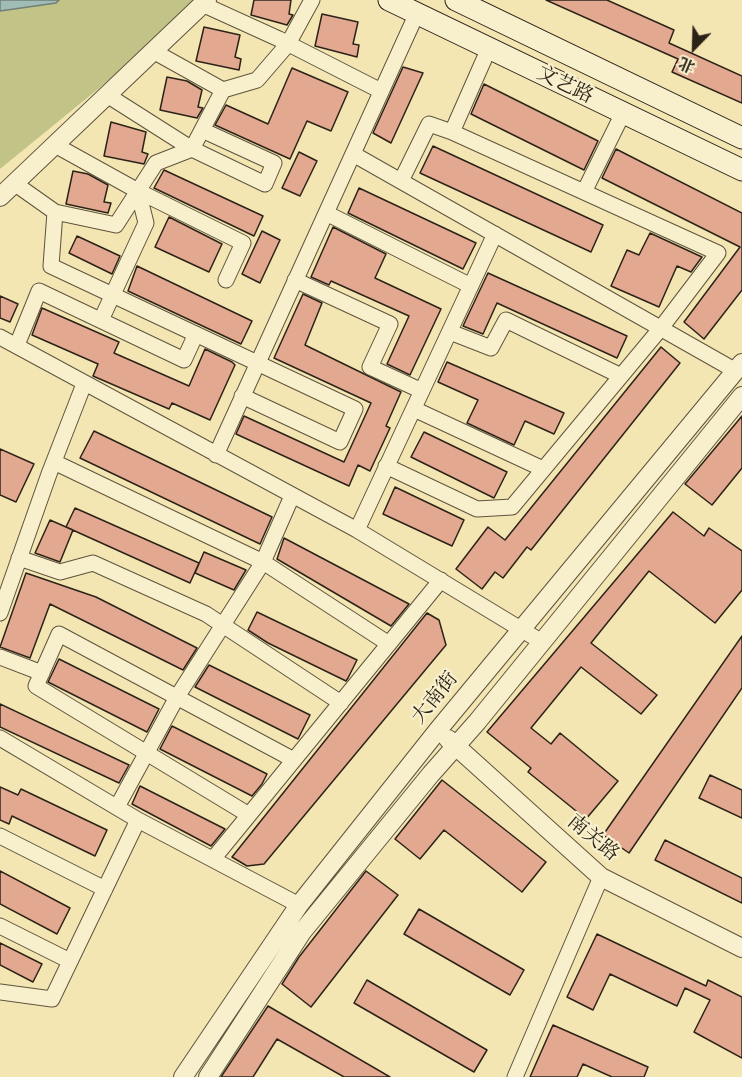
<!DOCTYPE html>
<meta charset="utf-8">
<style>
body{margin:0}
#map{position:relative;width:742px;height:1077px;overflow:hidden;background:#f4e6b2;font-family:"EB Garamond","Noto Serif SC",serif}
canvas{display:block}
.north{position:absolute;left:664px;top:18px;width:60px;height:60px;-webkit-text-stroke:4px #f8efcd;paint-order:stroke;rotate:203deg;font-size:16px;font-weight:700;line-height:24px;text-align:center;color:#2c2318}
.north::after{content:'';display:block;margin:auto;width:21px;height:27px;background:#2c2318;clip-path:polygon(50% 0,100% 100%,50% 72%,0 100%)}
</style>
<div id="map">
<canvas width="742" height="1077"></canvas>
<div class="north">北</div>
</div>
<script>
const c = document.querySelector('canvas').getContext('2d');
c.lineJoin = 'round';
function fill(path, color) { c.fillStyle = color; c.fill(path, 'evenodd'); }
const toPath = rows => new Path2D(rows.map(r => 'M' + r).join(''));
function stroke(path, color, width, dash) { c.strokeStyle = color; c.lineWidth = width; c.lineCap = dash ? 'butt' : 'round'; c.setLineDash(dash || []); c.stroke(path); }
function label(font, color, halo, rows, align = 'center') {
  c.font = font + ' "EB Garamond","Noto Serif SC",serif'; c.lineWidth = 4.5; c.setLineDash([]); c.textBaseline = 'middle'; c.strokeStyle = halo; c.fillStyle = color; for (const [text, x, y, turn = 0] of rows) {
    c.save(); c.translate(x, y); c.rotate((+turn || 0) * Math.PI / 180); c.textAlign = isNaN(turn) ? turn : align; if (halo) c.strokeText(text, 0, 0); c.fillText(text, 0, 0); c.restore();
  }
}
fill(toPath([
 [0,0,207,0,0,169]
]), '#c2c387');
const water = toPath([
 [0,0,59,0,56,3,0,11,0,0]
]);
fill(water, '#9fbdb6');
stroke(water, '#717f77', 1.5);
const building = toPath([
 [254,0,291,0,289,14,293,15,287,25,251,15,254,0],
 [546,0,607,0,674,30,669,43,742,76,742,103,672,72,678,59,546,0],
 [322,14,358,22,353,44,359,45,357,57,315,46,322,14],
 [204,27,240,35,235,57,241,59,239,70,196,61,204,27],
 [403,67,423,73,391,143,373,133,403,67],
 [292,68,348,92,331,131,307,121,290,159,215,125,226,105,268,124,292,68],
 [167,77,187,81,202,90,198,107,203,108,197,118,160,110,167,77],
 [484,84,598,141,584,170,471,114,484,84],
 [111,122,146,132,142,152,148,154,144,164,104,156,111,122],
 [433,146,603,225,591,252,420,173,433,146],
 [616,149,742,213,742,290,704,339,684,322,740,247,602,178,616,149],
 [299,152,317,161,300,196,282,188,299,152],
 [164,170,263,216,254,236,154,188,164,170],
 [73,171,88,174,108,185,104,202,111,203,108,213,66,204,73,171],
 [359,188,476,243,463,269,348,213,359,188],
 [169,217,222,244,209,272,155,247,169,217],
 [333,227,386,254,375,278,441,309,410,375,387,364,409,316,331,281,329,285,311,277,333,227],
 [262,231,280,240,260,283,242,274,262,231],
 [650,233,702,257,691,272,677,266,659,307,611,286,627,250,639,255,650,233],
 [77,236,120,256,112,274,69,253,77,236],
 [137,266,252,321,241,344,128,291,137,266],
 [488,273,627,336,617,358,497,303,483,334,463,326,488,273],
 [303,294,322,303,305,345,401,392,386,426,390,428,370,471,358,465,349,486,236,434,244,416,344,462,371,403,274,358,303,294],
 [0,296,18,304,10,322,0,318,0,296],
 [42,308,119,342,114,353,189,386,205,349,232,362,235,365,210,420,172,403,169,409,93,376,98,364,32,335,42,308],
 [661,347,680,363,531,550,527,547,503,578,495,572,482,589,456,569,488,527,505,540,661,347],
 [447,362,564,413,554,434,525,421,514,445,467,423,478,400,438,382,447,362],
 [742,416,742,468,712,505,685,484,742,416],
 [94,431,272,517,260,544,80,458,94,431],
 [424,432,507,472,494,498,411,457,424,432],
 [0,449,34,464,16,502,0,495,0,449],
 [395,487,464,520,452,546,383,514,395,487],
 [75,508,199,563,190,583,66,527,75,508],
 [673,512,704,536,709,528,742,551,742,590,715,623,649,571,591,643,657,695,641,714,581,667,531,728,551,744,560,733,618,781,586,819,528,772,531,768,487,732,673,512],
 [50,520,73,530,60,562,35,553,50,520],
 [284,538,409,604,391,626,277,559,284,538],
 [204,552,246,570,234,590,195,573,204,552],
 [26,573,96,597,197,648,183,670,50,604,30,658,0,647,26,573],
 [257,612,357,660,348,678,346,681,268,643,248,630,257,612],
 [427,613,439,620,446,645,264,864,247,866,232,857,427,613],
 [742,636,742,688,629,853,603,835,742,636],
 [59,659,159,709,147,732,48,682,59,659],
 [209,665,310,715,298,739,195,687,209,665],
 [0,704,129,765,119,783,0,727,0,704],
 [172,726,267,774,262,784,252,796,160,749,172,726],
 [710,775,742,790,742,818,699,798,710,775],
 [442,780,546,862,522,892,444,830,420,859,395,839,442,780],
 [140,786,225,829,211,846,132,804,140,786],
 [0,787,18,795,21,789,107,830,95,856,12,816,9,824,0,820,0,787],
 [665,840,742,878,742,903,655,860,665,840],
 [0,871,70,908,57,934,0,904,0,871],
 [366,871,398,895,311,1007,282,984,299,957,366,871],
 [419,909,524,970,510,995,404,934,419,909],
 [597,934,706,986,708,980,742,997,742,1058,694,1032,710,1000,685,988,677,1006,610,974,593,1010,567,997,597,934],
 [0,943,42,964,33,982,0,965,0,943],
 [367,980,487,1050,474,1072,354,1003,367,980],
 [268,1006,292,1020,390,1077,344,1077,277,1039,253,1077,221,1077,268,1006],
 [553,1025,648,1067,644,1077,612,1077,583,1064,577,1077,530,1077,553,1025]
]);
fill(building, '#e3a890');
stroke(building, '#2c2318', 1.5);
const minor = toPath([
 [202,4,279,39,381,91],
 [153,51,223,90],
 [107,95,192,149,265,184,274,163,202,130],
 [55,145,138,191,243,243,226,280],
 [353,154,736,371],
 [401,181,429,124,452,132],
 [14,183,55,212,116,225,156,163,192,149,223,90,257,80,288,44,312,0],
 [584,192,623,113],
 [55,212,51,266,355,409,340,442,242,396],
 [326,213,471,286],
 [295,280,390,324,370,367,422,391],
 [101,320,146,223,138,191],
 [450,332,491,348,506,320,621,376],
 [0,337,357,530,542,642],
 [17,345,39,291,184,360,196,334],
 [414,409,543,469],
 [216,455,417,13],
 [54,462,263,562,389,644],
 [386,466,477,509,512,507,661,328,718,253,452,132,489,48],
 [357,530,495,234],
 [19,558,60,572,93,563,206,614,341,703],
 [0,613,49,474,84,384],
 [0,657,42,673],
 [0,738,138,820],
 [117,807,177,697,263,562,292,496],
 [249,815,36,686,59,634,294,760],
 [0,836,105,889],
 [213,859,441,580],
 [0,926,70,961],
 [0,992,52,999,138,820,299,905],
 [515,1077,601,877]
]);
const tertiary = toPath([
 [0,197,207,0],
 [448,739,601,877,742,948],
 [183,1077,299,905,438,730,742,363],
 [208,1077,302,932,431,774,477,722,742,396]
]);
const secondary = toPath([
 [389,0,742,170],
 [456,0,742,138]
]);
stroke(minor, '#5e543e', 17);
stroke(tertiary, '#5e543e', 20);
stroke(secondary, '#2c2318', 23);
stroke(minor, '#f8efcd', 15);
stroke(tertiary, '#f8efcd', 18);
stroke(secondary, '#f8efcd', 21);
label('20px', '#2c2318', '#f8efcd', [
 ["文艺路",565,85,26],
 ["大南街",435,698,-51],
 ["南关路",593,838,40]
]);
</script>
